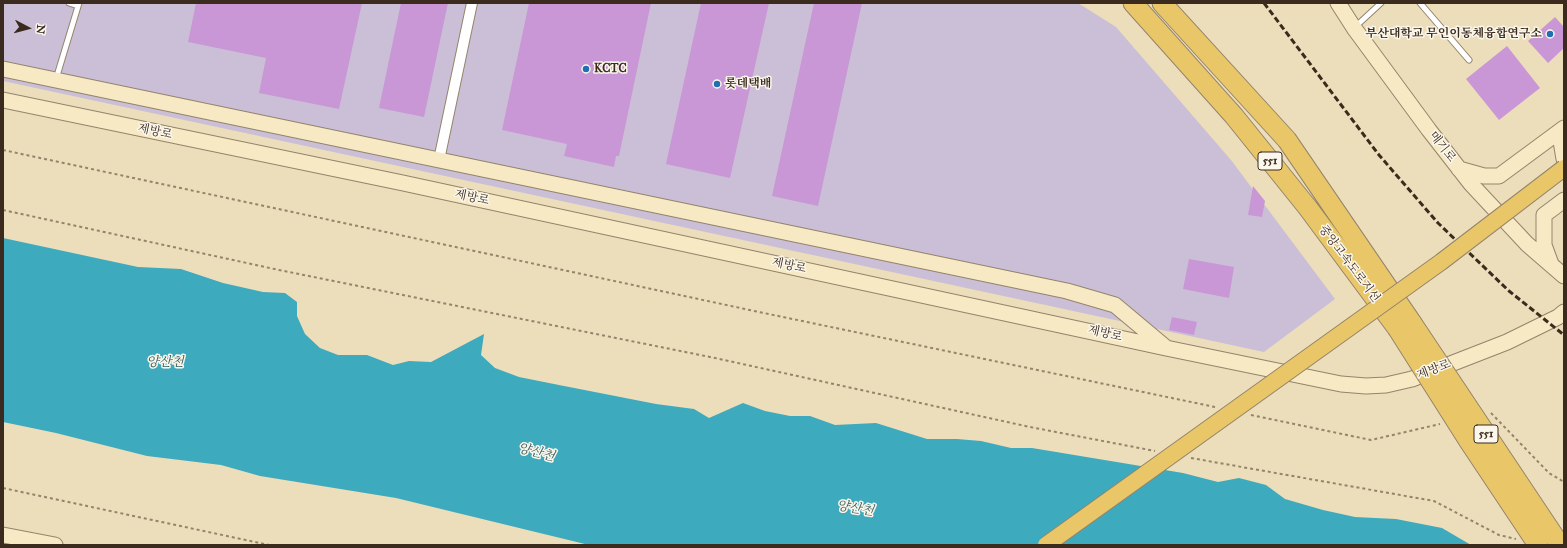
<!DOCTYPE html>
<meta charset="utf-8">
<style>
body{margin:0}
#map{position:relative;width:1567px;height:548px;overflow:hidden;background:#ecdeba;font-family:"IM FELL Great Primer",serif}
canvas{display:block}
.frame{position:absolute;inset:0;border:4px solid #3b2a1e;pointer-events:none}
.north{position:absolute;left:8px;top:8px;width:40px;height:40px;-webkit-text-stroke:3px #fbf7ec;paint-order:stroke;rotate:96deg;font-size:11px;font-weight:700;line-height:16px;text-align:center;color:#3b2a1e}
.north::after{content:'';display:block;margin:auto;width:14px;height:18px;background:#3b2a1e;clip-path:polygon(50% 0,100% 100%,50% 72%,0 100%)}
</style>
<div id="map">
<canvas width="1567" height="548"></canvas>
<div class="frame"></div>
<div class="north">N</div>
</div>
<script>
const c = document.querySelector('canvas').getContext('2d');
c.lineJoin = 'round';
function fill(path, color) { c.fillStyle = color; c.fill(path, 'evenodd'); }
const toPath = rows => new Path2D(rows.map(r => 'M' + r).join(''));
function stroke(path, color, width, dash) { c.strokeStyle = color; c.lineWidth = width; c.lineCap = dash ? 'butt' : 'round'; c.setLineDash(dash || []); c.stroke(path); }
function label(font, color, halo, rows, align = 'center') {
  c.font = font + ' "IM FELL Great Primer","Noto Serif KR",serif'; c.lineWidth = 3; c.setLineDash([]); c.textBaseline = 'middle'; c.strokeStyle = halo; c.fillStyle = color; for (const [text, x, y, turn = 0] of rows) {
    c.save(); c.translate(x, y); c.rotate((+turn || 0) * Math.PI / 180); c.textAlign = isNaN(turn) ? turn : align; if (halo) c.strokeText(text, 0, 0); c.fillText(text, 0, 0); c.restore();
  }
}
fill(toPath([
 [3,3,1078,3,1116,27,1231,160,1335,299,1264,352,3,81]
]), '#cabfd7');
fill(toPath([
 [3,238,138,267,181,269,223,283,263,292,285,293,297,302,297,316,305,334,320,348,338,355,367,355,393,365,409,361,431,362,484,334,481,355,495,368,519,377,559,385,656,404,694,409,709,418,743,403,765,411,790,416,810,416,835,425,876,423,927,439,957,439,981,441,1011,448,1032,448,1183,473,1218,482,1239,478,1266,485,1285,499,1323,510,1355,517,1396,519,1442,528,1471,545,589,545,396,498,260,476,221,465,147,456,56,433,3,422]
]), '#3eaabd');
fill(toPath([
 [196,3,362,3,339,109,259,93,266,58,188,42],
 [401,3,448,3,424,117,379,108],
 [529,3,651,3,619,156,616,156,614,167,564,156,567,144,502,130],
 [701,3,769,3,730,178,666,164],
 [814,3,862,3,818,206,772,196],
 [1555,17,1564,27,1564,48,1548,63,1528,41],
 [1507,46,1540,88,1499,120,1466,79],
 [1253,186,1265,201,1262,217,1248,215],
 [1189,259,1234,267,1229,298,1183,289],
 [1172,317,1197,322,1194,335,1169,330]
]), '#c997d6');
const lane = toPath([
 [69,3,78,6],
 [1420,3,1469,60],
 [1355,27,1381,3],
 [56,79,79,3]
]);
const street = toPath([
 [439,160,472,3]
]);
const secondary = toPath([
 [1338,3,1354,28,1429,130,1471,184,1527,244,1564,276],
 [3,69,1067,291,1115,305,1164,346],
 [3,100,403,183,1166,348,1341,384,1366,386,1386,385,1412,379,1507,342,1558,317,1564,312],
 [1564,134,1561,141,1564,159],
 [1459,169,1484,176,1499,176,1564,128],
 [1551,264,1544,245,1544,215,1564,200],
 [3,535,55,545]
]);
const highway = toPath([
 [1133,3,1234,116,1308,208,1397,328],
 [1162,3,1287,140,1412,323]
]);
stroke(lane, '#94846c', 7);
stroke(street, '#94846c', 12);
stroke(secondary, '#94846c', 17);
stroke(highway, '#94846c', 21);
stroke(toPath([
 [3,150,759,312,1215,407],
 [3,210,279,270,715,358,1030,427,1155,451],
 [1491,413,1549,473,1564,482],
 [1251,415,1371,440,1440,424],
 [1191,458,1434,501,1499,535,1516,539],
 [3,488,269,545]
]), '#94846c', 2, [3, 3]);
stroke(lane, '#fff', 5);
stroke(street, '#fff', 10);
stroke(secondary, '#f6e9c3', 15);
stroke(highway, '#e9c769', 19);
stroke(toPath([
 [1264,3,1379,155,1438,223,1509,291,1564,335]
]), '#3b2a1e', 3, [6, 3]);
const primaryBridge = toPath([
 [1046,545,1441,262,1564,168]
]);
const highwayBridge = toPath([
 [1412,323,1560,545],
 [1397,328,1468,440,1538,545]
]);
stroke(primaryBridge, '#94846c', 18, []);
stroke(highwayBridge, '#94846c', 21, []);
stroke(primaryBridge, '#e9c769', 16);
stroke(highwayBridge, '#e9c769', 19);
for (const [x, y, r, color] of [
 [1550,34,4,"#1f6fb2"],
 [586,69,4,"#1f6fb2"],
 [717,84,4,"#1f6fb2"]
]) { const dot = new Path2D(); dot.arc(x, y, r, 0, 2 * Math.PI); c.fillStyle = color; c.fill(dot); stroke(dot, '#fbf7ec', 1.5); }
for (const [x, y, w] of [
 [1270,161,24],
 [1486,434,24]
]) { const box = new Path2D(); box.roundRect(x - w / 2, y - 9, w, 18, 3); c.fillStyle = '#fbf7ec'; c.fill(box); stroke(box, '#3b2a1e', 1); }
label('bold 11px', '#3b2a1e', null, [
 ["551",1270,161],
 ["551",1486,434]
]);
label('bold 12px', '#3b2a1e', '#fbf7ec', [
 ["부산대학교 무인이동체융합연구소",1542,34,"right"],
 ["KCTC",594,69],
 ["롯데택배",725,84]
], 'left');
label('12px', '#3b2a1e', '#fbf7ec', [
 ["제방로",155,132,12],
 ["메기로",1442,147,52],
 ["제방로",472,198,12],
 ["중앙고속도로지선",1349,264,53],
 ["제방로",789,266,12],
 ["제방로",1105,334,13],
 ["제방로",1434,370,-21]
]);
label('italic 13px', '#3c5d5e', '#fbf7ec', [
 ["양산천",165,363],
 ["양산천",536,453,14],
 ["양산천",855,509,9]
]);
</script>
